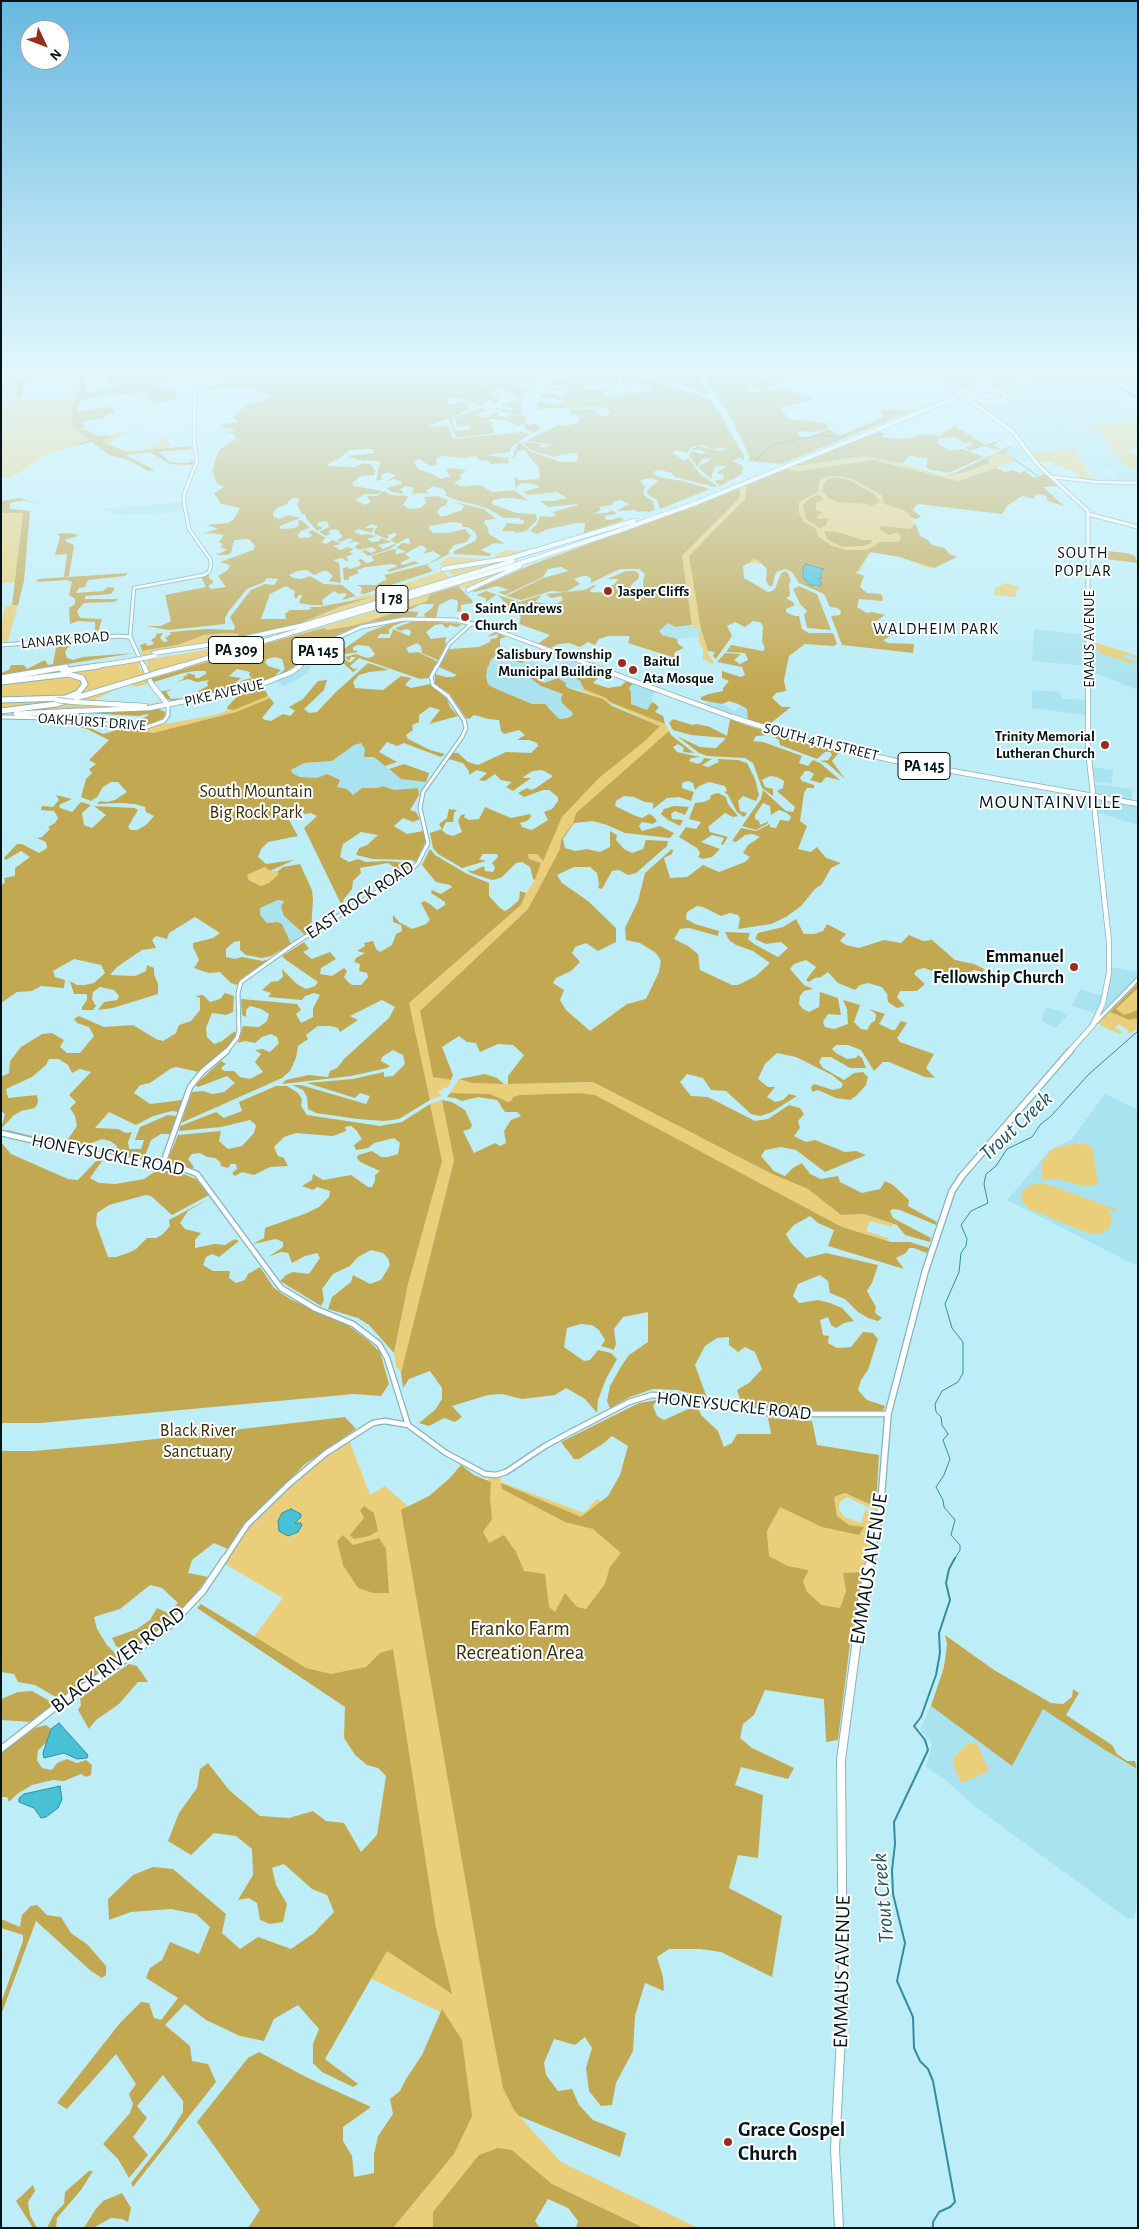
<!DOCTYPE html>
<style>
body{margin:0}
#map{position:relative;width:1139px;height:2229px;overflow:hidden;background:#bdeef8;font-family:"Alegreya Sans",sans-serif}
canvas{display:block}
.frame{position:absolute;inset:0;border:2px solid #041519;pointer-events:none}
.north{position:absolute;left:20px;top:20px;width:50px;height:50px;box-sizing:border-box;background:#fff;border:1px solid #9ba1a3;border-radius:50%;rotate:133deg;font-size:14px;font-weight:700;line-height:20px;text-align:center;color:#041519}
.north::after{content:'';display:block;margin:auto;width:18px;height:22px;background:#972e1d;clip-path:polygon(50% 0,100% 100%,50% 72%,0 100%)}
</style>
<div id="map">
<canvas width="1139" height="2229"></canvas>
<div class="frame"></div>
<div class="north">N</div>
</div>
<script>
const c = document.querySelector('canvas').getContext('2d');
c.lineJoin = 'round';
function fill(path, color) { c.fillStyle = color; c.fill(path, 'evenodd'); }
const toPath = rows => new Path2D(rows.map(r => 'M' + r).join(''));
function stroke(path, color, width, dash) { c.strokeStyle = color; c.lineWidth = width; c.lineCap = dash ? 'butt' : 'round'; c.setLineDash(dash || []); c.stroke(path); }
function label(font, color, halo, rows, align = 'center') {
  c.font = font + ' "Alegreya Sans",sans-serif'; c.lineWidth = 4; c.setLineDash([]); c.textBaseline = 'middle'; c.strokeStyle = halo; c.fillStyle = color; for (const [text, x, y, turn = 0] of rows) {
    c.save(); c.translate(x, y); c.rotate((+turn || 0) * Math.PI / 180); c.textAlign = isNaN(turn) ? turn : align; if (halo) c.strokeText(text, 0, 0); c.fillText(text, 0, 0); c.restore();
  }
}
fill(toPath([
 [961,374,1001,374,962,390,944,379],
 [1092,374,1131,397,1124,399,1127,404,1134,408,1138,407,1138,421,1054,426,1091,426,1111,446,1103,448,1112,449,1126,468,1138,468,1138,481,1118,481,1111,471,1106,469,1103,472,1111,475,1113,481,1090,481,1091,473,1075,451,1094,449,1030,453,1016,433,1000,420,1013,416,996,418,985,408,1007,402,1013,397,1020,380,1029,375],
 [1104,374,1138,374,1138,389,1131,390],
 [1010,445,1021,445,1032,460,1017,461,1012,458,1005,450,1011,448],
 [182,502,185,512,121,515,104,509],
 [668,623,675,627,697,626,701,629,698,637,677,639,662,635,659,631],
 [1034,629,1087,635,1087,666,1032,661],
 [1091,641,1138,656,1138,690,1092,672],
 [498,654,521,663,529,661,553,668,567,658,597,669,582,679,571,671,567,672,573,675,584,685,584,689,581,690,568,688,556,678,544,683,530,677,541,686,563,694,562,702,572,711,573,715,559,719,550,707,532,704,492,687,488,684,486,677,488,665],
 [305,665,312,667,303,676,284,686,277,682],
 [634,682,656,691,651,697,653,700,647,710,631,704,631,692,629,688],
 [1032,690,1058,692,1063,699,1087,700,1086,715,1032,708],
 [708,701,722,704,734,711,740,707,747,709,748,721,703,705],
 [361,743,369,756,374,757,401,779,426,782,421,794,419,795,418,788,394,790,383,786,378,788,362,788,353,795,317,778,300,777,292,773,291,770,304,763,332,761,354,744],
 [1092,767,1113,770,1112,784,1094,781],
 [1094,784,1132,789,1132,801,1096,795],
 [1067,792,1091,798,1092,809,1077,808,1076,804,1065,802],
 [1099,799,1138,805,1138,825,1098,813,1097,801],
 [278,900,284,901,284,916,305,935,291,944,282,924,277,922,267,923,260,915,260,908],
 [1112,967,1138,972,1138,976,1105,1009],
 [1080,989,1103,996,1097,1014,1072,1006],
 [1047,1007,1069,1014,1055,1028,1042,1021,1043,1014],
 [1105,1094,1138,1110,1138,1262,1135,1265,1007,1200,1049,1151,1071,1140],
 [931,1706,1012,1766,1042,1708,1138,1771,1138,1900,1134,1918,1128,1919,977,1808,944,1779,926,1767,932,1744,920,1729]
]), '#a9e3ef');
fill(toPath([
 [1019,374,1031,374,1020,380,1019,383,1022,387,1018,387,1027,393,1014,392,1019,378,1011,379,1008,397,1003,401,994,403,985,408,974,401,1005,399,1007,396,1005,392,986,387],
 [82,397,74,403,76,430,91,441,45,455,11,478,1,478,1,401],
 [1138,421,1138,433,1136,435,1138,447,1127,450,1138,457,1138,468,1126,468,1112,449,1108,448,1111,446,1094,426,1054,426],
 [144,425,154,426,145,426,129,431,110,442,115,447,128,450,146,449,157,445,165,437,171,444,168,448,127,452,106,444,105,440,112,435],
 [1072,449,1078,449,1075,450,1081,462,1087,467,1084,467,1088,474,1091,475,1091,481,1077,479,1078,474,1048,461,1040,462,1054,474,1064,477,1066,474,1065,477,1052,473,1041,466,1033,455,1037,454,1031,453],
 [1008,453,1017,461,958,481,914,501,912,521,916,524,916,539,948,560,929,568,883,551,870,553,859,572,719,560,701,629,709,655,714,662,713,664,703,659,703,649,698,641,700,639,698,637,700,629,692,625,682,556,716,521,740,487,747,484,747,487,790,467,866,456,888,459,940,475,963,473,990,463,987,459,996,454],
 [667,509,592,533,503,559,444,568,440,564,448,557,486,559,494,557,504,550,517,551,556,543],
 [17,512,23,513,15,582,1,583,1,513],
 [509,560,454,577,449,572,450,570],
 [524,564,471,588,461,588,458,586,430,594,427,601,367,622,351,626,327,630,324,628,151,679,147,670,148,664,141,653,142,651,177,645,204,635,227,633,238,634,239,637,263,633,154,651,154,655,157,658,268,639,263,643,323,627],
 [442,571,451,579,289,628,339,607,368,597,352,600,359,596,375,594],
 [1006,583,1020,587,1016,591,1016,597,994,595,995,588],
 [18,605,8,641,1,642,1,626,5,606],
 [1091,641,1138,656,1138,658,1125,654,1122,656,1135,662,1132,664,1100,653,1098,649,1091,646],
 [140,661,139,668,144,671,149,683,136,687,131,684,116,689,94,700,150,704,158,702,160,699,158,703,153,704,145,705,57,703,1,710,1,702,36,700,56,702,80,694,87,683,71,672],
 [67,675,82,680,82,687,70,696,1,699,1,684],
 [584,689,606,698,610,702,665,724,669,731,576,813,573,823,561,840,560,849,528,909,420,1011,433,1077,451,1080,448,1088,445,1087,438,1092,442,1095,430,1100,409,1003,521,905,526,893,535,880,540,863,529,859,528,854,537,854,541,860,562,817,599,778,645,741,660,726,581,690],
 [268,696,270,698,236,712,153,733,125,728,144,729,164,723,165,724,215,715],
 [66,703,130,707,35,710],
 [266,867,270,871,278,871,279,875,269,883,261,886,247,878,247,875],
 [1138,981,1110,1012,1123,1018,1138,1018,1137,1029,1130,1033,1127,1032,1128,1030,1119,1024,1115,1028,1122,1032,1120,1034,1100,1025,1099,1022,1102,1018],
 [1138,988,1138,1010,1124,1015,1116,1009],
 [459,1079,472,1083,508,1084,593,1082,772,1174,808,1189,841,1215,864,1214,893,1224,892,1227,870,1221,866,1231,888,1238,887,1241,842,1227,595,1095,580,1093,520,1095,513,1097,512,1100,508,1102,490,1094,450,1093],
 [442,1100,454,1159,401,1373,396,1366,394,1353,408,1284,434,1130,430,1104],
 [1072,1144,1083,1144,1092,1146,1098,1184,1095,1185,1077,1185,1063,1180,1042,1179,1042,1162,1050,1152,1054,1148],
 [1039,1183,1050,1185,1117,1210,1116,1212,1107,1209,1112,1218,1109,1229,1100,1234,1088,1233,1029,1209,1022,1201,1022,1192,1028,1186],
 [349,1440,370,1495,385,1486,431,1527,490,1478,501,1477,501,1482,584,1513,597,1499,700,1545,519,2116,561,2162,698,2228,644,2228,552,2184,512,2150,433,2212,433,2228,393,2228,454,2154,442,2013,339,1963,410,1754,253,1638,283,1598,225,1564,249,1527,309,1469],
 [845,1493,876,1507,876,1511,847,1497,840,1502,839,1509,844,1517,861,1523,865,1510,876,1516,863,1572,843,1573,846,1591,840,1608,822,1605,807,1592,803,1581,809,1570,788,1566,769,1556,767,1531,780,1506,822,1527,849,1525,837,1516,834,1497],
 [976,1742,989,1771,961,1783,954,1767,954,1757,967,1744]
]), '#eace79');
fill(toPath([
 [24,374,36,374,32,376,28,381,24,384,22,397,1,398,15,395,13,393,19,387,13,385,1,393,1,387,25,378],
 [80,374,85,374,86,391,92,393,118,386,119,383,110,384,106,374,117,374,115,376,119,381,124,376,134,374,157,374,153,380,159,378,162,374,168,374,155,384,175,391,177,398,152,405,147,392,89,398,78,403,78,412,96,408,113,407,115,413,106,415,104,418,84,421,82,423,86,427,82,429,100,436,112,435,105,440,106,444,127,452,191,446,191,449,158,452,170,462,188,463,194,460,193,465,170,464,150,452,125,455,155,470,148,471,129,460,109,455,92,442,68,447,90,440,73,427,72,412,74,403,81,397,65,398,76,395,79,391],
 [223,374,549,374,536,377,529,376,521,379,515,385,524,388,533,382,538,382,521,394,522,415,496,410,496,408,512,411,514,408,499,405,519,400,519,398,497,386,496,379,488,378,477,384,484,386,492,382,499,390,489,394,493,396,500,394,497,397,498,402,493,406,492,405,494,402,489,400,480,406,456,397,450,398,447,401,449,404,457,404,462,401,470,405,468,407,469,409,452,418,454,429,458,431,472,429,469,425,457,427,455,418,479,408,486,411,476,414,480,417,488,418,497,412,499,413,497,415,507,418,510,416,508,414,529,417,524,418,525,423,531,425,536,423,540,430,533,433,524,428,527,425,521,424,520,426,504,420,492,419,487,420,494,423,491,425,495,433,456,438,448,419,428,426,435,428,439,426,449,427,452,437,456,439,521,432,530,434,511,447,510,452,485,455,508,458,509,463,491,464,488,461,479,460,476,456,466,458,443,456,437,458,436,465,430,466,419,459,414,462,418,469,430,473,441,479,450,476,446,470,452,468,466,470,459,476,462,478,454,483,462,487,480,485,492,492,514,490,529,501,514,498,502,498,493,500,492,504,516,513,536,514,537,520,526,531,516,533,514,531,502,531,507,523,521,524,524,523,524,521,518,518,504,518,487,508,453,499,445,495,447,493,443,489,433,486,426,491,429,493,412,494,414,488,406,486,400,489,404,494,392,492,386,488,401,484,402,482,394,479,384,482,396,476,389,472,381,475,383,479,376,481,380,463,379,461,358,460,348,456,375,453,373,449,349,450,339,459,328,464,328,466,355,467,363,463,372,465,375,471,374,475,361,476,352,483,354,486,382,491,378,494,365,494,355,500,365,505,371,502,367,496,377,496,384,491,391,495,409,496,403,505,409,509,421,508,426,503,424,497,437,496,448,500,446,505,441,507,437,512,440,516,445,516,462,510,464,506,455,502,484,509,496,519,485,520,484,523,487,526,489,534,505,544,494,543,481,550,491,554,490,556,454,554,454,551,475,541,477,537,475,532,468,527,463,527,461,523,453,522,429,526,429,529,433,533,448,533,465,529,471,536,466,542,454,545,449,551,449,554,427,565,433,571,364,594,360,593,362,590,361,587,356,585,376,585,387,579,384,575,428,564,441,556,433,551,423,554,427,549,421,545,405,554,410,558,400,563,403,565,414,561,419,563,389,572,387,570,398,566,392,564,366,567,357,570,359,573,349,577,349,580,344,580,343,568,348,567,350,569,360,566,361,564,358,560,362,559,366,563,371,562,374,560,371,556,394,549,397,550,395,553,397,554,405,552,405,551,396,548,402,543,411,544,409,541,410,539,407,538,397,544,390,540,397,535,395,533,387,535,389,537,387,539,375,534,374,531,378,526,371,524,365,528,374,528,372,531,373,533,358,529,354,532,362,535,367,534,376,536,367,539,372,542,379,541,381,538,391,542,378,545,383,549,394,544,396,545,388,550,368,556,362,551,366,550,371,553,376,551,375,549,372,547,360,550,354,547,360,543,355,541,347,544,353,540,350,538,340,542,337,540,343,537,338,530,332,529,328,532,330,534,326,536,319,532,329,527,327,521,319,522,317,525,323,528,317,531,306,518,306,515,302,514,297,504,300,499,294,498,287,502,288,504,277,508,273,513,273,516,279,519,289,515,300,518,282,525,279,527,281,529,295,528,299,525,298,521,301,520,310,528,301,531,298,535,299,538,310,537,312,535,308,532,312,530,326,538,321,542,326,544,333,540,341,544,333,546,341,550,347,547,354,549,349,552,353,554,346,557,349,561,346,561,342,558,333,560,339,563,341,583,329,581,333,576,327,571,323,571,314,575,307,570,297,571,289,575,293,578,301,579,310,576,324,584,342,585,356,596,342,600,347,594,344,593,339,594,334,591,322,600,323,605,311,605,299,603,302,595,299,595,296,599,294,596,295,591,286,586,270,594,261,619,286,619,285,614,290,610,307,610,311,609,310,607,318,607,371,597,339,607,289,628,239,637,238,634,227,633,204,635,177,645,142,651,140,645,146,643,147,646,154,644,151,640,156,637,156,634,163,633,160,638,164,642,168,641,165,638,171,634,170,632,207,629,234,630,235,627,230,617,251,590,265,584,274,585,278,579,267,578,264,582,247,589,229,611,225,618,225,624,169,630,146,626,161,626,171,621,165,595,206,587,201,577,209,574,209,578,214,582,208,586,211,589,226,587,218,576,228,570,230,565,220,562,253,550,255,546,249,539,234,540,231,553,226,555,216,555,225,551,226,549,220,547,223,544,219,542,224,535,210,533,202,534,218,529,208,525,228,523,234,519,240,508,221,504,214,493,224,487,217,483,212,471,219,450,236,439,234,434,225,433,232,432,236,429,223,428,223,424,239,422,233,418,245,405,263,401,271,396,245,387,204,390,213,385,224,384,228,378],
 [565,374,618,374,619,382,584,386,584,388,593,390,613,389,601,394,604,396,652,391,648,386,633,383,623,386,623,378,621,374,632,374,712,400,744,456,744,461,741,457,733,461,743,466,742,474,720,486,714,481,724,479,724,475,716,473,728,466,715,466,711,479,698,467,713,458,702,459,697,467,689,456,692,451,702,454,706,453,701,450,692,450,697,446,719,451,725,450,726,448,711,449,702,445,691,447,687,453,675,450,672,453,685,461,688,458,701,475,717,486,714,487,675,477,671,473,661,470,655,471,653,473,658,477,683,481,710,489,660,509,657,500,647,494,647,490,658,481,652,478,645,479,640,481,645,487,643,493,646,497,653,501,655,510,649,512,644,511,638,512,635,510,619,511,618,510,629,504,620,500,613,502,612,505,599,507,601,510,593,514,607,513,612,510,617,514,605,516,605,519,610,520,620,517,624,520,584,533,585,523,577,523,548,529,537,534,530,531,537,524,540,516,552,517,557,515,552,512,578,505,577,504,548,507,540,501,554,501,567,498,557,492,529,495,523,492,540,487,534,484,521,483,515,488,515,476,519,480,527,480,538,479,540,475,539,468,524,450,517,451,516,457,512,459,517,445,520,442,530,451,560,462,576,462,578,457,577,453,563,454,554,457,531,450,522,442,543,444,539,447,544,448,549,446,554,447,549,444,525,441,559,425,567,426,579,422,578,415,572,415,570,410,564,410,596,409,595,412,602,416,607,416,610,412,605,407,549,408,537,411,540,410,537,407,538,401,557,405,564,402,554,398,538,399,543,391,563,397,567,394,565,391,544,390,548,387,557,388,567,386,561,384,550,385,559,377,568,383,576,382,574,376,561,376],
 [645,374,697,374,709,395,677,384],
 [704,374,756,374,768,383,777,382,782,385,758,391,754,387,746,389,752,393,782,388,787,391,805,396,814,396,811,401,780,407,789,419,826,423,829,428,813,432,798,431,798,435,806,438,829,429,836,434,841,435,883,418,880,410,909,410,929,404,781,464,749,461,749,455,727,411],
 [955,426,985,445,1007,438,992,445,1000,449,997,450,984,446,970,451,965,447,972,445,973,442,963,443,956,437,940,438,937,443,950,451,962,449,984,457,948,473,928,469,926,467,928,459,913,456,909,456,904,462,899,463,866,456,790,467,873,434,880,432,885,434,881,437,901,439,915,437,921,434,939,436],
 [1010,446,1012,447,1006,450,1008,453,996,454,987,459,990,463,963,473,947,475,957,472],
 [873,460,958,481,996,468,1005,472,1013,470,1020,473,1025,471,1034,478,1045,474,1058,486,1043,487,1064,506,1048,501,1046,496,1040,494,1034,495,1034,499,1023,496,1020,497,1007,506,1002,514,918,504,912,510,921,516,917,519,912,518,904,510,884,504,882,495,852,479,839,476,828,476,820,480,817,492,799,502,799,513,804,522,815,528,819,537,830,545,846,550,866,550,875,546,878,542,899,542,901,537,898,532,889,535,880,530,881,526,909,529,916,524,920,536,928,540,932,545,945,548,949,554,957,557,934,568,900,557,870,552,856,573,864,576,860,587,867,593,881,594,883,598,882,601,859,599,857,607,867,613,872,612,885,615,871,625,876,632,894,634,883,640,888,643,914,644,913,653,842,645,831,616,840,615,841,611,837,608,830,607,824,594,799,583,792,572,785,569,776,572,772,586,769,586,766,581,767,569,758,560,751,559,751,562,743,566,744,578,768,592,772,591,775,589,781,573,785,571,788,573,791,581,789,584,790,596,786,598,793,602,795,605,786,609,786,612,795,616,799,616,802,629,809,633,833,633,837,644,834,646,805,644,789,656,784,680,786,691,776,693,772,698,782,707,791,707,766,727,748,721,747,709,738,704,729,701,722,704,701,700,701,697,709,694,723,691,723,688,729,681,722,678,722,671,741,677,745,675,742,667,717,662,725,653,741,654,734,660,740,664,748,660,745,653,726,652,731,645,763,651,765,648,762,642,763,626,760,622,753,621,745,627,735,622,727,626,732,636,716,659,713,656,715,652,708,651,701,629,689,556,745,499,747,484,784,469,798,471],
 [808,564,820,567,824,570,820,575,822,577,818,579,821,583,816,587,803,578,802,575],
 [835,477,849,480,874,494,880,502,869,507,868,504,837,502,830,499,823,492,823,484,828,479],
 [740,487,740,497,682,556,692,625,675,627,668,623,659,631,662,635,677,639,678,644,684,648,675,652,674,655,678,659,628,643,630,636,608,636,599,639,595,645,588,642,580,647,569,643,559,644,550,648,538,644,550,635,519,624,521,617,512,609,501,613,498,607,504,602,499,596,496,595,486,602,486,598,476,595,486,591,519,602,542,595,535,602,554,605,563,600,561,596,551,598,546,594,584,590,594,585,596,586,590,590,591,592,612,593,608,589,602,588,613,585,619,579,607,579,626,571,635,571,639,574,639,578,631,585,631,590,639,591,644,588,643,581,645,574,639,569,620,569,591,583,591,578,587,576,582,576,574,579,580,584,566,592,551,591,521,600,506,596,543,578,569,571,561,567,548,569,543,577,505,595,498,592,509,590,497,586,475,592,472,591,533,564,710,500],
 [819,495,824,499,816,503,816,510,823,512,816,517,818,519,829,518,825,526,820,528,806,519,803,505,810,498],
 [20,498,45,505,24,500,10,503,10,509,30,511,24,581,18,605,12,605,23,513,1,513,1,501],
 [824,531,837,532,863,540,872,540,871,543,863,546,842,547,827,539],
 [64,533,77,534,76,537,66,539,65,541,74,545,69,576,64,577,67,554,55,555,60,536,57,534],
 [1107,551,1127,553,1135,556,1138,563,1106,559],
 [128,573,125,576,88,580,85,587,79,588,76,593,103,591,108,587,115,588,111,594,85,596,85,599,119,599,114,602,84,603,77,611,80,618,102,619,98,632,95,634,95,622,78,621,70,624,69,608,75,604,75,599,69,595,72,582,67,580,36,582,38,579],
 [458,586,472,600,473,603,461,605,461,611,457,612,458,603,457,600,451,599,439,605,436,618,425,617,424,614,432,608,434,604,421,604,408,611,419,612,416,617,372,622,341,633,327,641,312,639,313,641,304,647,304,651,296,656,305,659,280,676,276,677,285,669,282,659,275,657,267,659,265,662,268,666,281,670,270,680,257,685,231,691,243,680,252,678,249,675,250,672,237,669,229,676,241,678,226,692,176,702,167,699,160,692,172,689,166,692,171,699,189,698,199,693,198,691,208,686,207,682,209,680,197,682,188,679,176,682,184,679,183,677,188,675,187,674,188,673,195,675,195,678,199,678,206,674,206,671,195,671,183,673,154,682,151,679,279,640,324,628,327,630,351,626,367,622,427,601,430,594],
 [799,586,817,594,831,630,807,628,804,615,807,611,800,604,793,589],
 [409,620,393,626,389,630,389,634,380,634,377,638,390,638,393,629,409,636,411,633,410,630,406,629,400,631,395,628,411,622,427,621,462,624,457,627,449,625,449,627,446,628,442,624,435,625,426,632,431,639,447,637,445,640,446,645,438,660,422,653,421,646,417,643,406,648,409,653,418,652,437,661,429,678,420,679,359,658,350,666,354,669,358,668,353,672,340,660,342,657,348,662,351,662,356,657,351,657,349,661,345,657,356,654,367,658,372,657,375,654,369,646,357,645,353,647,353,650,359,652,345,654,341,651,368,632,397,621],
 [495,632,506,637,500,639,500,649,505,652,513,651,510,656,525,662,521,663,497,654,491,660,487,669,486,677,488,684,492,687,532,704,545,704,559,719,567,718,573,715,572,712,562,703,561,698,563,694,541,686,529,677,531,676,544,683,558,678,566,683,565,685,568,688,603,699,612,706,660,726,645,741,599,778,562,817,543,861,537,854,528,854,529,859,541,863,535,880,533,879,530,867,522,862,516,863,502,877,497,879,492,880,471,873,467,870,473,871,484,866,485,871,493,872,495,868,492,863,498,857,497,854,483,854,479,859,486,861,462,868,438,854,433,848,430,833,442,829,439,824,447,818,449,809,457,810,454,813,453,822,446,822,442,830,446,834,453,836,462,832,458,821,461,815,465,814,464,817,469,820,479,819,485,807,511,818,530,814,531,817,527,821,520,823,522,827,532,830,548,820,544,812,552,809,558,801,558,797,549,790,543,790,524,797,518,793,527,788,531,790,536,788,553,776,542,770,533,771,526,775,523,778,531,778,513,791,506,787,512,782,501,780,495,774,485,781,479,780,487,773,477,770,469,775,469,771,463,763,448,759,453,753,458,753,468,762,478,765,506,752,531,753,538,746,537,743,529,740,517,740,525,735,519,730,504,734,501,731,499,720,488,719,474,715,469,719,466,718,450,694,435,684,435,674,446,677,453,677,457,675,439,667,449,649,479,647,490,642,491,639,497,638,498,634,487,637],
 [72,641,65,652,67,658,73,660,83,657,134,653,1,675,1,673,9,670,11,665,24,665,27,669,45,660,48,665,53,664,57,642],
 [368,663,389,670,369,672,359,675,353,682,355,688,383,690,401,676,411,678,405,685,411,688,430,684,447,699,450,707,458,716,429,724,440,710,430,707,419,715,419,722,412,725,413,730,406,735,408,739,430,750,445,754,441,757,404,743,397,746,387,742,379,752,397,762,385,766,374,757,364,757,365,749,361,743,354,745,332,761,304,763,291,770,292,773,300,777,317,778,327,774,340,780,337,787,347,789,353,795,362,788,378,788,383,786,394,790,418,788,419,795,410,810,416,812,420,819,413,822,403,818,394,826,407,834,423,831,426,841,416,862,411,860,373,859,356,855,359,848,367,845,378,835,361,832,343,844,340,857,349,862,358,859,366,862,386,861,411,863,414,865,403,873,388,863,360,868,361,873,353,881,352,889,344,899,343,902,350,906,344,910,304,828,317,816,311,813,305,814,300,809,291,814,289,820,298,836,268,842,261,849,258,857,266,864,294,860,270,871,265,867,247,875,249,880,261,886,269,883,278,875,278,871,283,867,300,864,312,890,313,899,311,931,305,935,284,916,281,907,284,901,278,900,260,908,260,915,267,923,277,922,282,924,291,944,271,956,262,958,246,955,240,950,240,941,234,942,226,949,226,957,235,959,242,957,263,961,270,959,242,978,237,985,231,983,220,972,209,973,194,968,199,960,193,947,193,943,213,938,220,933,195,917,169,933,167,939,156,936,152,940,156,948,142,950,117,967,110,975,135,976,146,971,147,965,154,968,154,974,158,984,158,994,113,1008,98,1010,104,1002,117,1000,119,996,114,990,100,987,93,992,92,999,96,1006,93,1010,82,1010,82,1007,87,1000,87,994,74,994,70,981,77,985,85,985,94,983,105,973,101,965,74,959,53,971,55,977,65,980,64,988,41,986,32,991,17,992,1,1003,1,886,5,882,4,878,15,876,15,868,30,857,21,851,6,860,4,858,17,844,22,844,39,853,47,848,46,842,37,838,42,837,50,829,48,827,55,823,58,818,54,811,41,810,42,806,53,807,59,800,56,795,72,799,59,805,60,808,72,812,81,802,91,805,82,813,84,825,92,828,106,815,94,806,135,808,138,810,128,827,131,830,137,830,146,825,154,816,146,812,145,807,135,804,120,803,97,804,100,801,107,802,115,800,127,792,118,782,111,782,103,787,97,797,91,801,81,797,86,779,92,773,89,769,96,764,89,760,109,740,87,729,57,722,90,725,94,730,103,734,125,728,153,733,236,712,270,698,274,703,262,718,265,720,271,721,283,714,290,716,295,711,289,707,303,699,318,681,327,680,324,690,304,709,309,713,317,712,336,692],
 [569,669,582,679,592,677,598,678,593,683,608,688,621,686,627,680,634,682,629,688,631,692,631,704,647,710,652,702,654,703,659,707,655,712,663,716,665,724,610,702,606,698,584,689,580,681,566,672],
 [264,686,266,688,265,690,268,696,234,710,227,709,228,706,236,698,235,695,252,693,256,689],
 [159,709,165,712,164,718,146,727,132,726,142,722,141,719,149,715,147,714,139,716,84,713,74,716,79,718,78,720,42,716,44,714],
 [673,719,692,725,697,724,710,727,727,736,730,719,752,727,841,750,832,761,845,779,827,763,820,761,828,760,832,755,830,752,825,752,817,759,780,745,779,740,770,735,756,736,753,741,763,742,802,756,799,763,808,766,813,760,820,763,840,780,826,777,821,783,810,780,814,774,809,771,805,771,800,778,802,781,814,785,814,788,807,788,804,793,800,821,807,826,798,849,811,852,817,847,826,858,841,863,831,868,822,884,815,889,801,906,786,917,771,924,738,929,740,918,738,915,730,913,721,916,703,907,697,906,687,912,686,919,695,924,719,931,718,936,689,928,680,929,674,939,688,946,698,954,700,970,732,985,738,985,756,976,770,963,753,951,736,945,729,940,725,932,750,933,748,939,754,944,778,957,788,948,781,942,766,944,755,939,758,933,783,927,796,919,804,934,814,934,823,931,827,924,846,934,840,941,846,945,859,948,884,940,901,943,909,935,923,941,932,940,955,960,974,964,984,969,983,972,974,970,970,972,969,977,973,981,966,983,924,968,917,970,914,974,925,984,917,991,900,991,897,997,905,1006,897,1008,888,1002,887,994,882,987,868,983,860,985,855,990,838,983,828,972,821,977,815,978,809,982,806,980,816,967,806,960,794,964,790,969,804,985,813,989,804,991,800,996,799,1004,803,1009,809,1012,819,1007,820,992,838,998,841,1015,828,1014,823,1022,825,1027,834,1029,848,1024,847,1009,843,1000,860,1005,854,1022,861,1029,867,1030,871,1023,875,1021,876,1014,869,1009,885,1014,879,1024,892,1030,895,1030,901,1021,907,1023,897,1038,900,1042,934,1054,926,1068,935,1078,925,1077,889,1062,883,1062,874,1071,861,1050,848,1045,836,1045,832,1049,836,1053,847,1059,856,1058,858,1055,862,1058,866,1068,850,1068,831,1057,822,1057,819,1062,823,1068,844,1080,854,1073,863,1072,868,1077,866,1085,856,1096,850,1100,836,1098,818,1090,812,1092,811,1087,814,1084,833,1090,841,1088,843,1084,832,1075,796,1057,777,1053,765,1064,758,1079,768,1087,775,1087,767,1097,775,1102,783,1100,789,1094,797,1096,770,1113,760,1116,751,1114,726,1091,711,1090,703,1078,687,1074,680,1082,691,1096,708,1097,755,1121,768,1119,789,1105,800,1108,804,1114,798,1121,800,1128,794,1136,806,1142,815,1140,845,1152,856,1151,866,1155,825,1172,796,1150,781,1147,765,1150,761,1156,774,1171,785,1176,793,1168,802,1163,810,1174,821,1179,838,1176,840,1182,862,1193,880,1189,885,1181,893,1185,909,1200,908,1206,937,1222,936,1225,900,1210,893,1209,890,1211,893,1218,931,1238,930,1242,905,1235,897,1225,864,1214,841,1215,808,1189,772,1174,593,1082,508,1084,508,1076,524,1055,513,1045,498,1044,480,1052,476,1043,467,1042,459,1036,442,1047,453,1075,451,1080,433,1077,420,1011,528,909,560,849,561,840,573,823,576,813,669,731,671,735,694,753,683,752,684,748,678,744,673,747,677,752,700,757,691,758,689,761,698,764,702,762,704,758,712,759,702,765,708,767,719,762,718,759,738,760,747,763,755,779,759,795,756,801,743,796,738,801,740,811,747,813,744,817,737,812,728,795,724,792,727,791,725,786,709,782,699,786,695,790,693,783,688,781,682,783,682,788,694,792,691,801,679,797,667,798,653,809,653,803,645,802,634,797,624,796,616,801,615,806,636,816,642,818,649,814,653,816,657,821,653,824,642,822,639,826,642,831,660,826,674,833,670,838,625,833,607,825,593,821,574,823,563,839,565,848,575,851,587,849,600,852,610,847,610,831,617,835,616,840,624,849,632,853,643,849,646,840,668,841,667,846,636,873,628,875,619,870,612,871,602,889,598,888,599,884,597,873,590,867,574,867,557,875,562,883,588,901,616,928,616,942,598,951,586,943,575,947,572,953,580,962,571,971,556,978,553,983,564,990,560,1000,566,1010,590,1031,627,1004,646,999,659,972,661,961,656,953,640,943,626,940,625,928,638,901,645,873,672,849,673,851,672,854,664,858,670,878,687,877,703,865,719,872,745,862,750,857,743,853,748,845,760,837,753,834,745,835,736,842,732,841,741,828,756,831,770,824,770,827,776,828,780,820,789,821,791,817,787,813,779,810,771,815,770,806,763,803,755,815,755,819,759,821,760,825,769,821,767,824,756,830,742,826,761,799,763,790,786,811,793,812,795,807,777,791,783,788,784,781,777,777,770,776,762,780,765,787,773,789,773,796,762,788,753,763,745,758,707,756,699,753,677,736,700,747,716,748,726,738,691,735,673,730,669,723],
 [404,764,429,773,426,782,401,779,389,769],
 [718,793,726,797,728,804,738,816,733,817,725,813,708,827,710,832,728,837,723,845,721,844,724,838,712,835,701,842,720,849,712,857,703,859,698,857,700,853,697,848,679,837,686,827,696,829,701,822,689,819,695,803,704,802,710,799,711,795],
 [674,806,689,807,685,815,675,811,671,814,672,819,683,820,680,826,668,820,661,814,664,809],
 [430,849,435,855,467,874,489,883,489,896,500,908,505,911,510,908,519,900,520,891,526,893,521,905,409,1003,430,1100,399,1119,384,1121,358,1119,316,1113,308,1109,307,1097,303,1090,292,1085,301,1085,366,1104,370,1096,360,1093,355,1098,307,1083,353,1079,384,1072,384,1077,393,1076,405,1064,403,1055,393,1050,382,1057,381,1061,390,1066,387,1068,351,1076,282,1084,286,1080,309,1075,328,1077,330,1071,337,1068,344,1059,389,1018,395,1007,382,1000,350,1016,358,1020,340,1032,338,1028,330,1026,318,1026,306,1035,308,1039,298,1046,296,1058,290,1071,282,1078,181,1123,192,1092,203,1091,212,1094,224,1092,235,1083,227,1076,198,1087,195,1085,221,1061,226,1064,221,1068,224,1071,234,1071,240,1077,250,1079,263,1072,255,1062,261,1054,255,1050,263,1049,270,1052,279,1043,277,1037,271,1034,262,1037,255,1043,245,1041,238,1043,243,1026,259,1027,267,1021,269,1014,261,1009,250,1006,246,1010,246,1017,242,1015,241,999,297,1004,301,1010,296,1014,301,1023,313,1017,313,1008,320,995,314,993,305,996,302,1000,268,997,271,993,262,990,271,982,278,981,283,977,282,969,297,984,306,989,315,986,318,982,286,960,282,956,304,942,309,949,303,952,312,959,330,952,336,959,321,968,320,974,332,976,344,968,347,971,344,977,348,982,352,985,361,985,368,977,367,973,359,971,360,964,354,962,356,958,365,953,357,951,365,946,364,943,373,941,376,949,380,952,392,945,396,934,402,931,401,925,393,922,393,915,399,922,412,929,426,924,430,920,421,903,424,901,430,904,437,910,445,905,445,902,431,893,432,890,441,894,452,887,450,885,436,882,422,865],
 [1138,983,1138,988,1116,1009,1124,1015,1138,1010,1138,1018,1129,1020,1110,1012],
 [225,993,234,996,233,1012,226,1015,212,1013,206,1028,207,1037,214,1044,222,1041,235,1031,236,1035,226,1050,199,1072,176,1067,170,1069,150,1083,140,1085,134,1093,150,1104,182,1100,178,1112,172,1111,153,1116,136,1125,109,1112,95,1128,118,1129,126,1133,132,1132,128,1142,129,1149,141,1149,144,1140,135,1140,140,1127,168,1115,177,1116,171,1134,161,1134,151,1140,143,1161,114,1156,117,1146,110,1141,102,1139,89,1144,65,1146,5,1132,7,1130,60,1143,68,1139,77,1126,75,1116,70,1108,76,1102,69,1095,91,1072,80,1069,72,1073,68,1065,59,1059,49,1059,46,1065,32,1077,6,1089,8,1098,37,1095,38,1102,35,1108,21,1111,13,1116,1,1129,5,1114,1,1111,1,1077,9,1073,10,1061,21,1047,42,1034,52,1033,64,1040,60,1047,67,1053,80,1053,94,1036,89,1027,77,1023,74,1019,79,1016,104,1027,133,1025,156,1039,163,1041,176,1033,179,1025,191,1021,200,1010,200,998,195,996,203,995,210,1002,220,999],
 [485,1074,497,1078,504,1084,472,1083,459,1079],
 [276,1086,287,1086,298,1093,302,1099,301,1106,307,1115,380,1126,402,1122,430,1104,442,1161,408,1284,394,1353,369,1325,358,1318,328,1309,332,1297,351,1282,353,1275,370,1284,381,1280,390,1265,388,1258,383,1253,371,1250,358,1257,350,1266,333,1274,322,1289,324,1300,321,1306,280,1281,286,1275,293,1272,309,1274,320,1258,317,1253,305,1256,292,1263,288,1253,281,1252,268,1257,283,1247,283,1242,276,1239,253,1244,264,1238,265,1228,307,1213,319,1207,329,1197,330,1191,317,1187,313,1190,302,1186,312,1180,313,1174,323,1180,351,1175,368,1187,372,1187,375,1181,375,1175,380,1171,360,1162,357,1158,358,1155,372,1151,381,1157,388,1157,398,1154,400,1143,394,1138,374,1143,368,1148,356,1150,354,1145,362,1139,356,1130,351,1126,345,1127,346,1131,333,1136,296,1133,284,1137,274,1147,278,1156,284,1158,288,1166,270,1167,254,1175,242,1172,235,1176,232,1173,237,1169,236,1164,231,1164,228,1168,221,1166,220,1162,215,1158,207,1157,200,1153,192,1154,188,1159,194,1167,192,1169,166,1164,178,1135,221,1131,219,1141,228,1149,242,1146,254,1133,256,1125,250,1120,221,1127,179,1131,180,1126,216,1112,224,1118,242,1111,239,1102],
 [450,1093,490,1094,508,1102,512,1100,513,1097,520,1095,580,1093,595,1095,842,1227,891,1242,910,1242,929,1248,927,1253,914,1248,909,1248,906,1253,896,1258,904,1269,828,1246,834,1230,818,1223,810,1216,794,1225,786,1234,791,1243,806,1258,826,1253,878,1265,872,1283,867,1291,876,1307,875,1313,882,1318,878,1321,868,1318,858,1312,845,1299,830,1293,828,1281,820,1275,798,1284,793,1296,799,1303,818,1300,830,1303,842,1308,854,1321,844,1323,836,1328,831,1325,828,1317,820,1320,823,1335,829,1336,828,1343,837,1348,851,1347,863,1332,873,1333,878,1339,868,1370,861,1380,858,1390,867,1400,885,1406,883,1411,811,1411,742,1406,737,1390,749,1383,762,1369,755,1352,745,1347,738,1352,729,1345,729,1337,717,1338,705,1346,695,1365,707,1398,678,1390,653,1389,630,1397,610,1408,607,1401,610,1386,622,1365,629,1355,648,1342,648,1312,623,1317,614,1329,616,1344,614,1350,601,1346,605,1340,599,1330,592,1325,581,1324,567,1328,564,1347,584,1361,590,1360,598,1350,611,1353,617,1359,606,1379,598,1400,597,1413,585,1399,566,1388,555,1395,522,1399,502,1394,488,1395,452,1406,462,1417,455,1422,444,1418,429,1426,419,1423,435,1410,442,1399,442,1388,430,1371,409,1379,403,1388,401,1373,454,1160,442,1100,452,1102,465,1110,472,1125,470,1129,463,1131,474,1153,495,1143,500,1146,506,1143,504,1131,511,1120,521,1116,517,1112,505,1112,497,1100,478,1097,462,1101,455,1098,447,1097],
 [1,1142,11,1154,68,1179,78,1180,98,1159,102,1161,90,1178,99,1183,115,1184,144,1179,159,1169,181,1173,196,1179,209,1195,172,1215,151,1196,146,1195,109,1205,97,1213,96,1224,108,1257,116,1257,128,1253,136,1249,147,1238,156,1238,163,1234,170,1226,169,1220,210,1198,188,1211,180,1223,185,1229,201,1233,195,1240,195,1248,214,1244,225,1245,235,1239,239,1241,219,1257,212,1254,206,1257,203,1265,213,1271,230,1271,229,1278,236,1283,245,1280,248,1274,260,1267,274,1288,290,1299,349,1326,369,1341,380,1352,389,1384,381,1396,354,1394,40,1423,1,1423],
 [657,1400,653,1406,657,1416,664,1420,697,1405,701,1415,718,1431,724,1447,732,1443,737,1434,771,1434,768,1418,812,1421,817,1445,879,1455,876,1507,845,1493,834,1497,837,1516,849,1525,864,1527,859,1535,822,1527,780,1507,767,1531,769,1556,788,1566,809,1570,803,1581,807,1592,822,1605,840,1608,846,1591,843,1573,863,1572,850,1643,838,1740,826,1742,824,1699,765,1690,754,1715,743,1724,740,1738,752,1748,794,1768,788,1779,741,1767,735,1785,763,1795,758,1858,738,1855,729,1888,782,1916,772,1977,721,1952,700,1949,669,1949,657,1957,663,1977,664,1991,645,1983,635,2016,633,2051,616,2083,612,2105,601,2106,589,2091,586,2068,592,2048,585,2037,575,2045,554,2039,544,2063,546,2075,558,2091,572,2089,579,2105,593,2120,626,2133,620,2157,519,2116,514,2110,503,2088,488,2010,401,1510,429,1496,450,1478,461,1465,474,1475,491,1482,490,1498,492,1519,483,1532,489,1543,504,1535,516,1552,524,1571,545,1574,549,1607,555,1612,565,1593,577,1607,586,1609,605,1584,610,1567,621,1553,593,1529,565,1522,502,1489,501,1483,581,1517,608,1496,620,1475,628,1446,612,1436,604,1443,579,1459,574,1459,561,1442,639,1403],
 [345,1417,356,1429,304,1465,237,1534,228,1549,214,1543,192,1560,188,1573,208,1577,185,1608,162,1628,128,1653,116,1646,112,1638,137,1629,150,1620,157,1608,168,1613,178,1603,162,1588,150,1585,120,1609,94,1617,97,1629,107,1645,120,1658,61,1700,35,1685,18,1682,14,1674,1,1672,1,1451,34,1451,112,1444],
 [364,1506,374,1513,378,1531,369,1536,354,1539,350,1535,364,1518,360,1510],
 [343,1535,353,1545,379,1538,386,1549,389,1593,373,1593,358,1588,343,1565,337,1541],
 [201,1604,306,1668,331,1674,366,1667,380,1653,393,1649,436,1928,452,1994,387,1951,325,2059,358,2084,353,2087,322,2072,313,2063,313,2044,319,2029,298,2005,274,2019,264,2041,240,2036,206,2020,185,2004,165,2025,190,2046,192,2061,208,2064,216,2082,133,2187,131,2183,168,2136,183,2112,183,2101,163,2075,137,2106,147,2118,133,2137,148,2155,129,2178,118,2159,103,2144,130,2113,133,2104,129,2094,136,2084,116,2054,67,2109,57,2103,120,2023,141,2002,149,2003,154,2018,161,2020,178,1998,146,1978,150,1968,162,1960,170,1942,199,1954,210,1927,196,1914,171,1909,131,1912,109,1920,108,1899,133,1875,153,1867,173,1869,226,1914,222,1933,240,1949,258,1937,291,1949,314,1933,334,1912,327,1895,312,1889,284,1864,272,1868,276,1885,287,1904,283,1922,270,1924,260,1920,257,1903,249,1898,238,1900,253,1875,252,1849,236,1836,214,1833,191,1855,168,1841,179,1813,197,1788,200,1769,208,1763,229,1790,260,1816,289,1818,313,1811,326,1821,344,1823,361,1852,377,1835,386,1776,378,1768,367,1765,355,1755,344,1738,345,1707,197,1608],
 [945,1635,994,1670,1051,1703,1063,1704,1072,1697,1073,1689,1079,1693,1066,1715,1112,1745,1117,1754,1127,1761,1135,1761,1137,1769,1105,1750,1043,1709,1012,1766,931,1706,944,1667,947,1644],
 [129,1664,137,1666,148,1682,138,1682,119,1704,96,1720,89,1729,78,1710,81,1705,80,1698],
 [32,1691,55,1704,32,1722,1,1720,1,1699,18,1692],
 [46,1725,51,1729,47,1742,38,1750,37,1760,42,1768,52,1770,57,1763,67,1759,77,1763,86,1760,92,1765,91,1775,86,1777,81,1774,64,1781,53,1780,32,1785,17,1794,9,1802,7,1797,1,1797,1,1753,35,1728],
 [37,1905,47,1915,61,1917,71,1933,88,1945,106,1966,106,1975,102,1978,91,1971,36,1921,1,2015,1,2003,23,1941,23,1935,1,1928,1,1919,20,1927,22,1915,31,1906],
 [442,2009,462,2040,472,2116,454,2154,393,2228,248,2228,260,2210,197,2122,248,2058,259,2052,308,2078,371,2107,343,2127,343,2141,352,2156,354,2177,374,2173,374,2154,378,2136,393,2114,390,2099,400,2091,406,2079,422,2055],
 [498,2148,512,2150,552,2184,644,2228,576,2228,578,2221,568,2208,548,2199,535,2221,540,2228,433,2228,433,2212,479,2155],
 [89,2171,93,2171,81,2190,57,2218,56,2228,47,2228,54,2214,64,2204,65,2192],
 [33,2185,35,2191,28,2202,30,2215,37,2228,33,2228,16,2201],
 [122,2193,131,2208,128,2222,122,2219,111,2218,93,2228,84,2228,95,2210,103,2201]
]), '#c3a852');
const water = toPath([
 [806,564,824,569,820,575,822,578,818,579,822,584,820,586,810,585,803,578,803,567,806,564],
 [291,1509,301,1514,301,1517,295,1523,301,1523,302,1525,298,1532,288,1536,279,1531,278,1521,282,1513,291,1509],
 [59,1723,88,1755,87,1758,77,1759,64,1753,44,1758,43,1753,51,1729,59,1723],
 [60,1786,62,1799,58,1808,46,1817,41,1818,34,1808,19,1802,19,1798,24,1794,60,1786]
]);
fill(water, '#48c1d7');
stroke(water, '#348d9e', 1);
stroke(toPath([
 [1102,384,1125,395],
 [1012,458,1038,476],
 [756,460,772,445,819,435,845,438],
 [954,1560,960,1550,960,1545,951,1535,955,1520,944,1507,943,1500,936,1487,944,1475,950,1459,943,1440,948,1434,942,1425,941,1417,936,1412,935,1404,942,1391,958,1382,963,1373,963,1342,952,1328,945,1304,959,1272,961,1253,966,1246,967,1239,961,1225,971,1211,988,1203,984,1184,986,1174,996,1166,1007,1149,1032,1137,1040,1125,1051,1116,1089,1074,1138,1031]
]), '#348d9e', 1);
stroke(toPath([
 [933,2228,933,2222,939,2212,950,2207,955,2202,933,2081,928,2069,920,2061,914,2048,913,2017,897,1981,905,1943,893,1894,892,1870,895,1844,894,1822,928,1750,925,1740,914,1726,921,1717,936,1675,940,1653,939,1633,950,1600,946,1583,949,1569,955,1558]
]), '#348d9e', 2);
const minorFar3 = toPath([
 [1052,477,1096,482,1138,483],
 [130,637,134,588,204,575,209,572,211,565,210,559,189,529,184,503,184,494,197,461,194,439,195,391,185,374],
 [437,667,449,644,472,623]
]);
const minorFar2 = toPath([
 [1,717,50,718,144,728,164,721,168,715,168,705],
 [1096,1022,1138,979],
 [226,1052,237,1038,239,1031,238,993,241,982,294,944,411,870,418,863,428,843,420,808,423,792,462,737,466,728,464,720,448,696,433,685,431,677,437,666]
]);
const minorFar1 = toPath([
 [1,1133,73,1150,187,1170,197,1174,281,1288,316,1309,353,1324,379,1344,387,1358,408,1425,446,1453,485,1474,496,1475,506,1472,545,1446,571,1432,629,1402,652,1395,678,1396,773,1414,888,1414],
 [162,1166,190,1087,202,1072,227,1051],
 [224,1560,247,1525,289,1484,326,1453,373,1423,385,1421,408,1425]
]);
const minor = toPath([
 [1,1749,71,1695,119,1664,173,1623,203,1591,225,1558]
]);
const majorFar3 = toPath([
 [934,374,1013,432,1038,465,1088,511,1088,667],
 [1088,514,1138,527],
 [1,645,118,636,130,637,144,667],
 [298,667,330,641,361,627,404,619,455,620,490,628,596,667]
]);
const majorFar2 = toPath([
 [144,666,151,683,168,705],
 [592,666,732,717,815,743,896,761,1138,804],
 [74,702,145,706],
 [76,711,149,708,252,688,292,672,300,666],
 [1069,1052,1093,1025,1103,1003,1109,973,1109,942,1088,749,1088,666]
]);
const majorFar1 = toPath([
 [870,1560,880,1513,888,1414,925,1272,952,1191,962,1176,1070,1051]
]);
const major = toPath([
 [839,2228,835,2149,843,1999,841,1760,862,1601,871,1558]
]);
const highwayFar1 = toPath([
 [983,387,1014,374],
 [964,391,985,383],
 [961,394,986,402,1000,401,1006,396,1002,391,991,389,968,394],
 [443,569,510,558,634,521],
 [468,590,520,566],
 [154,653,227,642,304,625,513,561],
 [90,667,129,661],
 [178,667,509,567,621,530,696,503,960,396]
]);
const highway = toPath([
 [63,671,98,666],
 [154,674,182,666],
 [1,678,66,667],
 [1,682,68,674,82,678,85,684,78,693,65,698,1,700],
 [1,711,56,704,142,678],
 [16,714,78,711]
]);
stroke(minorFar3, '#84b3bd', 4.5);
stroke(minorFar2, '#84b3bd', 5);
stroke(minorFar1, '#84b3bd', 7);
stroke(minor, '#84b3bd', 8);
stroke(majorFar3, '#84b3bd', 5);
stroke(majorFar2, '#84b3bd', 6);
stroke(majorFar1, '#84b3bd', 8);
stroke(major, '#84b3bd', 10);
stroke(highwayFar1, '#84b3bd', 5.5);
stroke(highway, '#84b3bd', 7);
stroke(minorFar3, '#fff', 2.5);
stroke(minorFar2, '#fff', 3);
stroke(minorFar1, '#fff', 4.5);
stroke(minor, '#fff', 5.5);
stroke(majorFar3, '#fff', 3);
stroke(majorFar2, '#fff', 4.5);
stroke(majorFar1, '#fff', 5.5);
stroke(major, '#fff', 8);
stroke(highwayFar1, '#fff', 4);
stroke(highway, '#fff', 5);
const rail = toPath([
 [1097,374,1138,398]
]);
stroke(rail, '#5b7b82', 2.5);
stroke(rail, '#fff', 1, [2.5]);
const majorBridge = toPath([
 [57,700,74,702]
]);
const highwayBridgeFar1 = toPath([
 [958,394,964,391],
 [962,397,968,394],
 [129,661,155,656]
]);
const highwayBridge = toPath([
 [142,678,154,674]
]);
stroke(majorBridge, '#84b3bd', 6, []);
stroke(highwayBridgeFar1, '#84b3bd', 5.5, []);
stroke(highwayBridge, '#84b3bd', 7, []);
stroke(majorBridge, '#fff', 4.5);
stroke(highwayBridgeFar1, '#fff', 4);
stroke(highwayBridge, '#fff', 5);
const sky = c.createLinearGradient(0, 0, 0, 687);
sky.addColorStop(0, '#68b9e1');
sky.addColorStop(0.54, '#e1f7fc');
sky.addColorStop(1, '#e1f7fc00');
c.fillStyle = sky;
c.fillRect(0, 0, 1139, 687);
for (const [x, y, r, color] of [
 [608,591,5,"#972e1d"],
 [465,617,5,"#972e1d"],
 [622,663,5,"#972e1d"],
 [633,670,5,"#972e1d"],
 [1105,745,5,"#972e1d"],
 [1074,967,5,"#972e1d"],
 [728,2142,5,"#972e1d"]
]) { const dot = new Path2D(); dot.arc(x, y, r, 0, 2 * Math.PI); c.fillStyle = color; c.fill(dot); stroke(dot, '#fff', 2); }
label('bold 15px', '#041519', '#fff', [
 ["Jasper Cliffs",618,591],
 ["Saint Andrews",475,608],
 ["Church",475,625],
 ["Salisbury Township",612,654,"right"],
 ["Municipal Building",612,671,"right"],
 ["Baitul",643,661],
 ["Ata Mosque",643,678],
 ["Trinity Memorial",1095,736,"right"],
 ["Lutheran Church",1095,753,"right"]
], 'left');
label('15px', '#041519', '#fff', [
 ["EMAUS AVENUE",1089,639,-90],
 ["LANARK ROAD",65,640,-5],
 ["PIKE AVENUE",224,693,-13],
 ["OAKHURST DRIVE",92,722,4],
 ["SOUTH 4TH STREET",821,742,14]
]);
c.letterSpacing = '1px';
label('16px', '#041519', '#fff', [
 ["SOUTH",1083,553],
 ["POPLAR",1083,571],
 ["WALDHEIM PARK",936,629]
]);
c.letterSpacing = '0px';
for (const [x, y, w] of [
 [392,599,32],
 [236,650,55],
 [318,651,52],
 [924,766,52]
]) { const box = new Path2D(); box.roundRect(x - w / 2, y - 13.5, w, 27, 4); c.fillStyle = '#fff'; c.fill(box); stroke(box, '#041519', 1); }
label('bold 16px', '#041519', null, [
 ["I 78",392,599],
 ["PA 309",236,650],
 ["PA 145",318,651],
 ["PA 145",924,766]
]);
label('18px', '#3a2e08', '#fff', [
 ["South Mountain",256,792],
 ["Big Rock Park",256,813],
 ["Black River",198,1431],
 ["Sanctuary",198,1452]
]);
label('18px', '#041519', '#fff', [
 ["EAST ROCK ROAD",360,900,-34],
 ["HONEYSUCKLE ROAD",108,1155,11],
 ["HONEYSUCKLE ROAD",734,1406,6]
]);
label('bold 18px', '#041519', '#fff', [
 ["Emmanuel",1064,957],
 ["Fellowship Church",1064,978]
], 'right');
c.letterSpacing = '1px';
label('19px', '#041519', '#fff', [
 ["MOUNTAINVILLE",1050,802]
]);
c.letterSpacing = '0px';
label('21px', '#041519', '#fff', [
 ["EMMAUS AVENUE",869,1569,-81],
 ["BLACK RIVER ROAD",118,1660,-37],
 ["EMMAUS AVENUE",842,1972,-89]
]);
label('21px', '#3a2e08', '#fff', [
 ["Franko Farm",520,1629],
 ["Recreation Area",520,1653]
]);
label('bold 21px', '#041519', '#fff', [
 ["Grace Gospel",738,2130],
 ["Church",738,2154]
], 'left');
label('italic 22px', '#1e525b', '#fff', [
 ["Trout Creek",1016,1126,-43],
 ["Trout Creek",883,1898,-95]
]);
</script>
